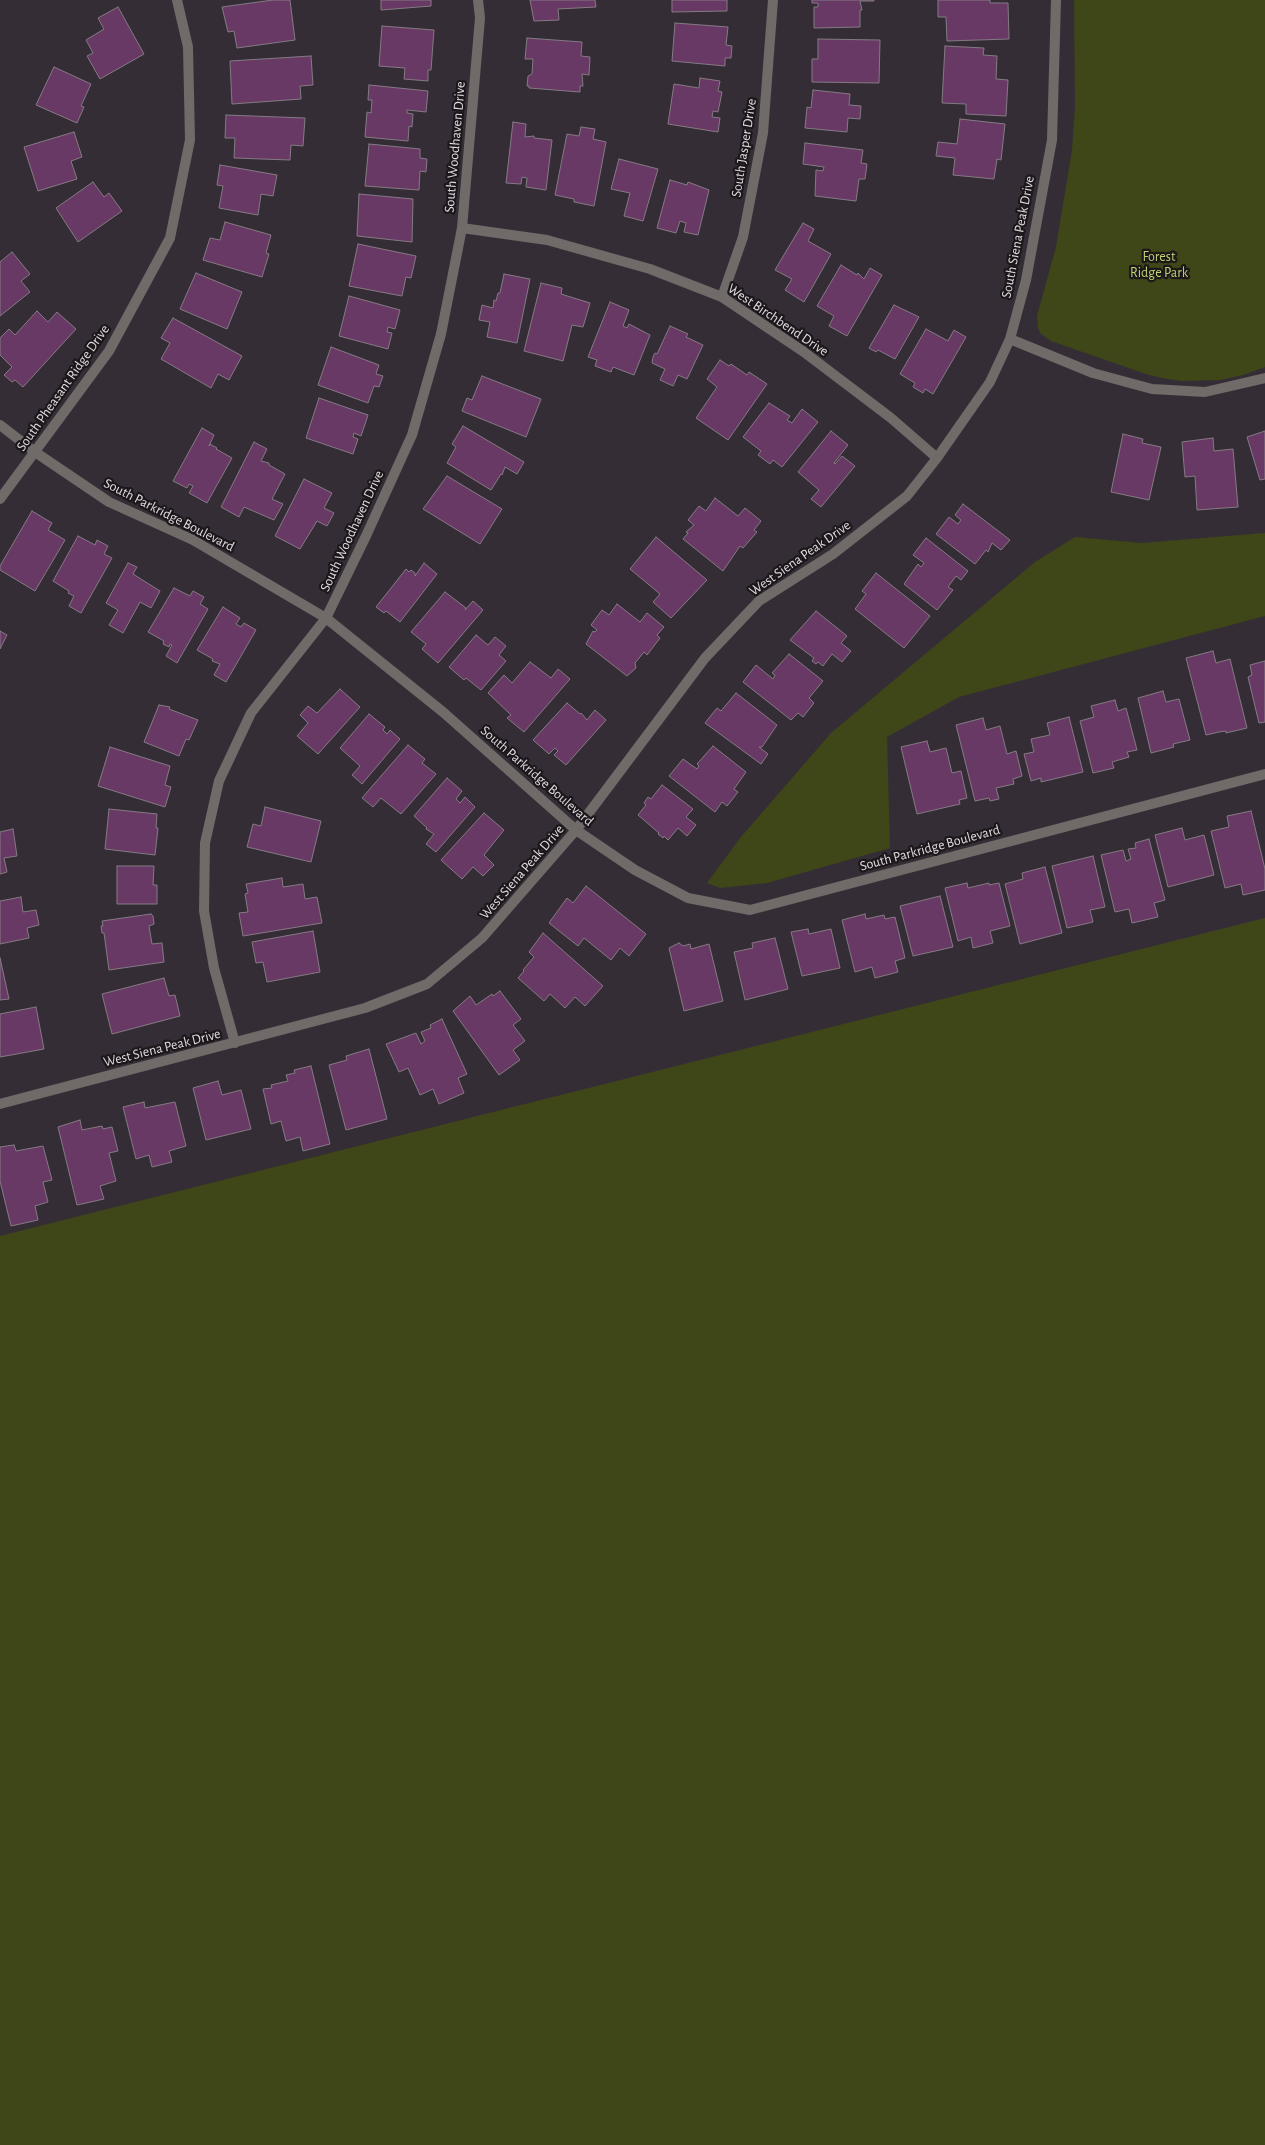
<!DOCTYPE html>
<style>
body{margin:0}
canvas{display:block;background:#352d35}
</style>
<canvas width="1265" height="2145"></canvas>
<script>
const c = document.querySelector('canvas').getContext('2d');
c.lineJoin = 'round';
function fill(path, color) { c.fillStyle = color; c.fill(path, 'evenodd'); }
const toPath = rows => new Path2D(rows.map(r => 'M' + r).join(''));
function stroke(path, color, width, dash) { c.strokeStyle = color; c.lineWidth = width; c.lineCap = dash ? 'butt' : 'round'; c.setLineDash(dash || []); c.stroke(path); }
function label(font, color, halo, rows, align = 'center') {
  c.font = font + ' "Alegreya Sans",sans-serif'; c.lineWidth = 4.5; c.setLineDash([]); c.textBaseline = 'middle'; c.strokeStyle = halo; c.fillStyle = color; for (const [text, x, y, turn = 0] of rows) {
    c.save(); c.translate(x, y); c.rotate((+turn || 0) * Math.PI / 180); c.textAlign = isNaN(turn) ? turn : align; if (halo) c.strokeText(text, 0, 0); c.fillText(text, 0, 0); c.restore();
  }
}
fill(toPath([
 [1074,0,1265,0,1265,367,1243,375,1220,380,1181,381,1162,378,1146,374,1051,341,1041,334,1038,328,1037,316,1056,247,1072,150,1075,107],
 [1265,533,1265,616,959,697,887,737,890,848,767,883,720,888,707,883,741,837,831,733,1035,562,1075,537,1141,543],
 [1265,918,1265,2145,0,2145,0,1236]
]), '#3f4618');
const building = toPath([
 [273,0,290,0,295,40,237,48,234,31,228,32,222,7,273,0],
 [381,0,431,0,431,6,381,10,381,0],
 [530,0,595,0,596,7,558,9,559,20,534,21,530,0],
 [672,0,727,0,727,11,672,12,672,0],
 [812,0,874,0,874,1,860,1,862,10,860,10,860,27,814,28,814,7,818,7,818,3,812,3,812,0],
 [938,0,990,0,990,3,1008,3,1009,39,947,41,946,17,938,17,938,0],
 [118,7,144,54,100,79,87,56,93,53,86,40,104,29,98,18,118,7],
 [675,23,728,27,726,45,732,46,731,58,725,58,725,66,672,61,675,23],
 [382,26,434,30,431,70,428,70,428,81,404,79,405,68,379,66,382,26],
 [527,38,582,42,581,56,590,57,589,75,582,74,583,86,580,86,580,92,529,88,529,86,527,86,528,76,532,74,533,59,525,59,527,38],
 [818,39,880,40,879,83,812,82,812,59,818,59,818,39],
 [945,46,984,48,983,55,997,56,996,79,1008,80,1006,116,966,114,966,104,942,103,945,46],
 [311,56,313,85,300,86,301,99,232,104,230,61,311,56],
 [54,67,91,84,81,106,84,107,77,123,36,105,54,67],
 [700,78,720,81,718,91,722,92,718,112,713,111,712,117,720,118,718,132,668,124,674,84,699,88,700,78],
 [369,85,428,91,426,112,407,110,407,113,413,114,412,127,409,126,408,141,365,137,367,112,371,113,372,100,368,100,369,85],
 [813,90,850,94,849,105,861,106,860,119,848,118,847,132,805,128,807,107,811,108,813,90],
 [226,115,305,118,303,146,291,145,290,160,234,158,235,138,225,138,226,115],
 [960,119,1005,124,1001,160,997,159,994,179,953,175,955,158,936,156,938,142,957,144,960,119],
 [513,122,526,124,525,137,534,136,534,138,552,140,546,190,526,187,527,178,522,177,521,184,506,183,513,122],
 [581,127,595,129,593,139,606,142,594,206,574,202,574,199,555,195,567,134,579,136,581,127],
 [74,132,82,157,71,161,77,179,38,191,24,147,74,132],
 [805,143,863,150,861,163,867,164,865,179,859,179,856,201,815,196,816,170,823,171,824,167,803,164,805,143],
 [369,144,420,149,420,158,427,159,426,172,420,171,419,190,365,186,369,144],
 [619,159,658,169,643,221,624,216,630,193,611,189,619,159],
 [220,165,277,175,273,196,261,194,258,215,219,208,223,186,217,185,220,165],
 [670,180,687,185,688,182,709,190,698,235,684,232,686,223,680,221,676,233,657,228,670,180],
 [93,182,104,197,109,193,122,211,78,242,56,208,93,182],
 [359,194,413,199,412,242,357,236,359,194],
 [225,222,271,235,266,253,269,254,262,277,203,260,210,238,220,240,225,222],
 [803,223,814,229,808,241,831,254,804,302,785,290,792,279,775,270,803,223],
 [358,244,416,256,411,278,406,277,402,296,349,286,358,244],
 [12,252,30,274,21,281,30,292,0,316,0,262,12,252],
 [841,265,857,275,858,273,864,279,870,268,882,275,847,336,829,326,834,316,817,306,841,265],
 [196,273,242,292,227,329,180,309,196,273],
 [504,274,530,279,517,343,487,337,490,322,479,320,482,305,493,308,494,300,496,301,498,293,500,293,504,274],
 [541,283,562,288,561,294,590,303,583,327,572,325,563,361,524,351,541,283],
 [349,296,400,310,395,329,388,327,387,332,392,333,388,349,339,336,349,296],
 [610,302,629,310,623,326,627,328,629,324,650,335,634,375,613,367,611,372,595,366,597,360,588,357,610,302],
 [894,305,919,317,895,359,878,350,876,352,869,348,894,305],
 [37,311,48,322,57,312,76,329,23,387,15,380,12,382,4,375,12,367,0,355,0,338,9,329,15,335,37,311],
 [173,318,242,356,229,380,218,374,211,388,161,359,170,343,161,338,173,318],
 [670,326,688,334,686,337,703,345,687,379,678,375,673,386,660,380,665,369,652,363,653,357,655,353,657,354,670,326],
 [926,329,948,341,954,330,966,337,933,394,925,389,923,393,913,387,915,383,900,374,926,329],
 [331,347,379,365,376,374,383,376,379,387,374,386,368,403,318,385,331,347],
 [720,360,729,366,731,364,747,375,749,372,767,384,728,440,696,418,717,387,707,379,720,360],
 [482,376,541,399,526,437,462,411,467,398,472,400,482,376],
 [319,398,368,415,361,436,354,433,353,437,358,439,353,454,306,438,319,398],
 [769,403,790,416,787,420,792,423,802,409,818,422,782,467,773,460,770,464,758,455,761,451,743,437,769,403],
 [463,426,524,462,517,474,505,467,502,475,501,474,491,490,447,463,456,447,452,444,463,426],
 [202,428,214,435,209,446,210,444,217,448,216,449,232,458,207,503,189,493,193,486,189,484,187,488,173,481,202,428],
 [831,431,848,445,834,463,835,464,842,456,855,466,821,507,811,499,819,490,798,472,831,431],
 [1265,431,1265,479,1260,480,1247,437,1265,431],
 [1123,434,1143,439,1142,443,1161,447,1149,500,1111,492,1123,434],
 [1213,438,1214,451,1233,449,1238,507,1197,510,1195,476,1185,477,1182,442,1213,438],
 [254,442,267,449,261,461,269,463,269,465,285,474,272,499,283,504,274,520,244,507,239,517,221,507,254,442],
 [447,476,502,509,480,544,423,509,447,476],
 [304,479,332,493,324,508,334,513,327,526,317,521,300,549,275,536,304,479],
 [715,498,738,516,745,508,761,521,754,530,757,532,743,548,740,546,723,571,683,539,688,533,686,532,694,525,688,520,699,506,706,511,715,498],
 [963,504,1010,540,1001,550,992,543,988,552,986,550,975,564,936,534,949,517,958,524,961,520,955,515,963,504],
 [32,511,52,523,48,530,65,540,35,591,0,570,0,566,32,511],
 [78,536,95,545,97,540,108,546,104,554,112,558,81,613,69,606,74,596,68,593,69,591,53,581,78,536],
 [656,537,707,580,671,618,653,602,660,594,630,569,656,537],
 [926,538,968,571,961,580,956,576,948,587,953,590,937,610,904,584,918,564,921,567,924,563,913,555,926,538],
 [128,563,137,567,133,574,160,591,151,608,140,602,123,633,109,625,118,610,106,603,128,563],
 [424,563,437,574,400,622,386,611,384,613,376,607,406,569,409,572,411,570,415,573,415,576,424,563],
 [876,573,930,616,904,648,855,609,866,594,862,591,876,573],
 [174,588,190,596,193,591,204,597,200,604,208,609,177,663,166,656,172,645,170,644,169,647,163,644,164,641,148,632,174,588],
 [445,592,466,608,465,610,473,601,483,610,438,663,422,649,426,644,411,632,445,592],
 [617,604,640,622,647,613,664,627,657,635,660,638,647,655,644,652,635,663,636,668,627,676,586,644,593,631,595,632,597,630,591,625,602,610,609,615,617,604],
 [223,607,240,618,236,624,241,627,244,623,256,630,226,682,214,675,220,664,212,661,213,659,197,650,223,607],
 [816,611,847,636,841,643,851,651,842,662,832,654,823,666,818,662,816,664,812,661,814,658,790,640,816,611],
 [0,631,7,635,0,649,0,631],
 [476,635,488,645,495,637,506,646,499,655,506,661,481,690,466,678,464,680,449,667,476,635],
 [1213,651,1216,663,1230,659,1247,728,1226,733,1226,731,1219,732,1206,735,1186,658,1213,651],
 [789,654,823,681,809,698,814,703,803,717,798,713,791,720,743,682,756,665,773,679,775,675,772,673,789,654],
 [1265,661,1265,722,1259,723,1248,677,1252,675,1250,665,1265,661],
 [530,662,551,678,558,669,570,679,524,732,507,718,511,715,488,693,504,675,512,683,530,662],
 [340,689,360,707,318,754,297,736,308,723,300,715,308,706,317,713,340,689],
 [1163,691,1166,702,1179,699,1190,740,1173,744,1174,747,1151,753,1138,698,1163,691],
 [736,693,777,725,762,747,759,747,768,754,761,764,705,723,717,708,721,711,736,693],
 [1115,700,1118,711,1126,708,1137,750,1127,752,1129,757,1112,762,1114,768,1093,773,1080,721,1094,717,1091,706,1115,700],
 [567,703,580,714,581,713,587,720,595,710,606,720,566,765,554,755,558,751,555,748,549,754,533,740,567,703],
 [159,705,170,707,169,709,198,720,189,740,186,739,179,756,144,742,159,705],
 [369,714,385,727,383,730,387,734,390,730,400,739,362,784,352,775,360,766,340,748,369,714],
 [1069,717,1083,772,1041,782,1041,778,1031,781,1024,754,1034,752,1031,739,1050,735,1047,723,1069,717],
 [983,718,986,730,1000,726,1007,754,1016,751,1022,776,1013,779,1014,784,996,788,999,799,990,801,989,798,975,801,956,725,983,718],
 [927,741,930,752,946,748,952,773,961,771,967,798,959,800,960,804,917,814,901,747,927,741],
 [408,745,425,759,422,763,436,774,401,814,381,798,373,807,362,798,408,745],
 [713,746,746,772,734,789,738,792,727,806,722,802,715,812,669,776,683,759,697,769,699,766,697,764,713,746],
 [110,747,170,766,165,785,171,787,165,807,98,786,110,747],
 [447,778,462,791,456,799,460,803,465,797,475,807,436,852,426,844,434,834,426,829,427,828,414,816,447,778],
 [662,785,693,809,686,817,696,825,687,836,678,828,668,840,664,836,663,838,658,834,659,833,638,815,646,805,644,803,648,797,651,799,662,785],
 [265,807,321,821,311,862,247,847,253,824,261,826,265,807],
 [109,809,157,814,156,828,158,828,155,855,105,849,109,809],
 [1251,811,1265,869,1265,890,1243,895,1241,884,1225,888,1211,831,1229,827,1227,816,1251,811],
 [484,813,504,830,484,855,494,865,483,876,473,867,462,879,441,860,484,813],
 [1182,828,1185,840,1204,835,1214,875,1168,887,1155,835,1182,828],
 [13,829,17,856,4,858,7,872,0,874,0,832,13,829],
 [1149,839,1165,900,1154,903,1158,917,1132,923,1129,909,1115,912,1101,855,1123,850,1126,861,1131,859,1128,849,1136,848,1135,843,1149,839],
 [1093,856,1105,907,1090,910,1093,922,1067,928,1052,866,1093,856],
 [117,866,154,866,153,885,157,885,157,904,117,904,117,866],
 [1045,867,1062,933,1020,944,1005,884,1023,879,1022,873,1045,867],
 [282,878,283,887,303,884,305,899,317,897,322,923,243,936,239,913,248,912,245,894,248,893,246,884,282,878],
 [967,883,968,888,989,883,989,885,999,883,1010,926,990,931,993,943,973,948,971,937,958,941,945,888,967,883],
 [586,886,646,934,629,956,620,948,611,960,584,938,578,946,549,923,567,898,573,903,586,886],
 [940,896,953,947,913,956,900,906,940,896],
 [21,897,23,912,36,910,39,925,27,928,29,938,0,944,0,901,21,897],
 [151,914,153,916,154,924,149,926,152,944,162,943,164,962,109,970,104,933,102,933,101,926,103,926,102,921,151,914],
 [865,914,866,919,884,915,885,919,895,917,905,958,895,961,898,972,875,978,872,967,855,972,842,920,865,914],
 [808,929,809,934,831,929,840,968,802,976,791,932,808,929],
 [313,931,320,972,267,982,263,962,256,963,252,942,313,931],
 [543,933,603,986,585,1006,575,997,565,1008,550,994,544,1001,518,978,524,971,523,970,534,957,529,952,543,933],
 [775,938,788,989,745,1000,734,952,753,948,752,943,775,938],
 [679,943,683,946,690,944,691,949,709,944,723,1001,684,1011,669,948,679,943],
 [0,958,9,999,0,1000,0,958],
 [164,978,169,996,175,995,180,1016,112,1034,102,994,164,978],
 [500,991,521,1019,513,1025,525,1041,513,1050,520,1060,499,1075,453,1011,470,996,476,1005,492,994,493,996,500,991],
 [36,1007,44,1049,0,1057,0,1014,36,1007],
 [442,1019,467,1074,458,1078,464,1093,439,1104,433,1089,420,1095,408,1068,399,1072,386,1044,416,1033,421,1044,425,1041,421,1032,431,1028,430,1025,442,1019],
 [369,1049,387,1119,346,1130,329,1065,347,1060,346,1056,369,1049],
 [311,1066,330,1144,303,1151,300,1137,286,1141,281,1121,271,1124,263,1089,272,1088,271,1085,288,1081,286,1075,295,1073,294,1070,311,1066],
 [218,1081,222,1095,241,1090,251,1129,206,1140,193,1088,218,1081],
 [144,1102,145,1108,175,1102,186,1146,169,1151,172,1162,152,1167,149,1155,136,1159,123,1107,144,1102],
 [80,1120,82,1130,102,1126,103,1129,112,1127,118,1151,109,1153,116,1181,100,1186,104,1199,77,1205,58,1127,80,1120],
 [14,1145,16,1151,43,1146,52,1180,43,1182,48,1202,35,1206,38,1220,11,1226,0,1181,0,1147,14,1145]
]);
fill(building, '#693966');
stroke(building, '#847a83', 1);
stroke(toPath([
 [462,228,547,240,650,269,722,297,804,352,891,418,937,458],
 [722,297,743,237,763,133,773,0],
 [1010,339,1093,373,1152,389,1205,392,1265,378],
 [0,425,35,452,109,502,193,540,326,618,443,712,576,830,635,870,688,898,750,910,1265,774],
 [0,499,109,351,170,238,190,140,188,47,177,0],
 [235,1043,214,968,204,911,205,843,219,781,251,713,326,618,366,536,412,435,441,334,462,228,480,18,478,0],
 [0,1104,365,1008,427,984,482,938,576,830,705,658,759,601,833,554,907,496,937,458,990,382,1010,339,1026,280,1052,140,1056,0]
]), '#706a68', 10);
label('14px', '#e1dbe0', '#1b171a', [
 ["South Woodhaven Drive",455,147,-85],
 ["South Jasper Drive",744,148,-81],
 ["South Siena Peak Drive",1018,237,-79],
 ["West Birchbend Drive",778,320,34],
 ["South Pheasant Ridge Drive",63,388,-55],
 ["South Parkridge Boulevard",169,515,27],
 ["South Woodhaven Drive",352,531,-65],
 ["West Siena Peak Drive",800,558,-35],
 ["South Parkridge Boulevard",537,776,41],
 ["South Parkridge Boulevard",930,848,-15],
 ["West Siena Peak Drive",522,872,-49],
 ["West Siena Peak Drive",162,1048,-14]
]);
label('14px', '#c1d070', '#1b171a', [
 ["Forest",1159,257],
 ["Ridge Park",1159,273]
]);
</script>
